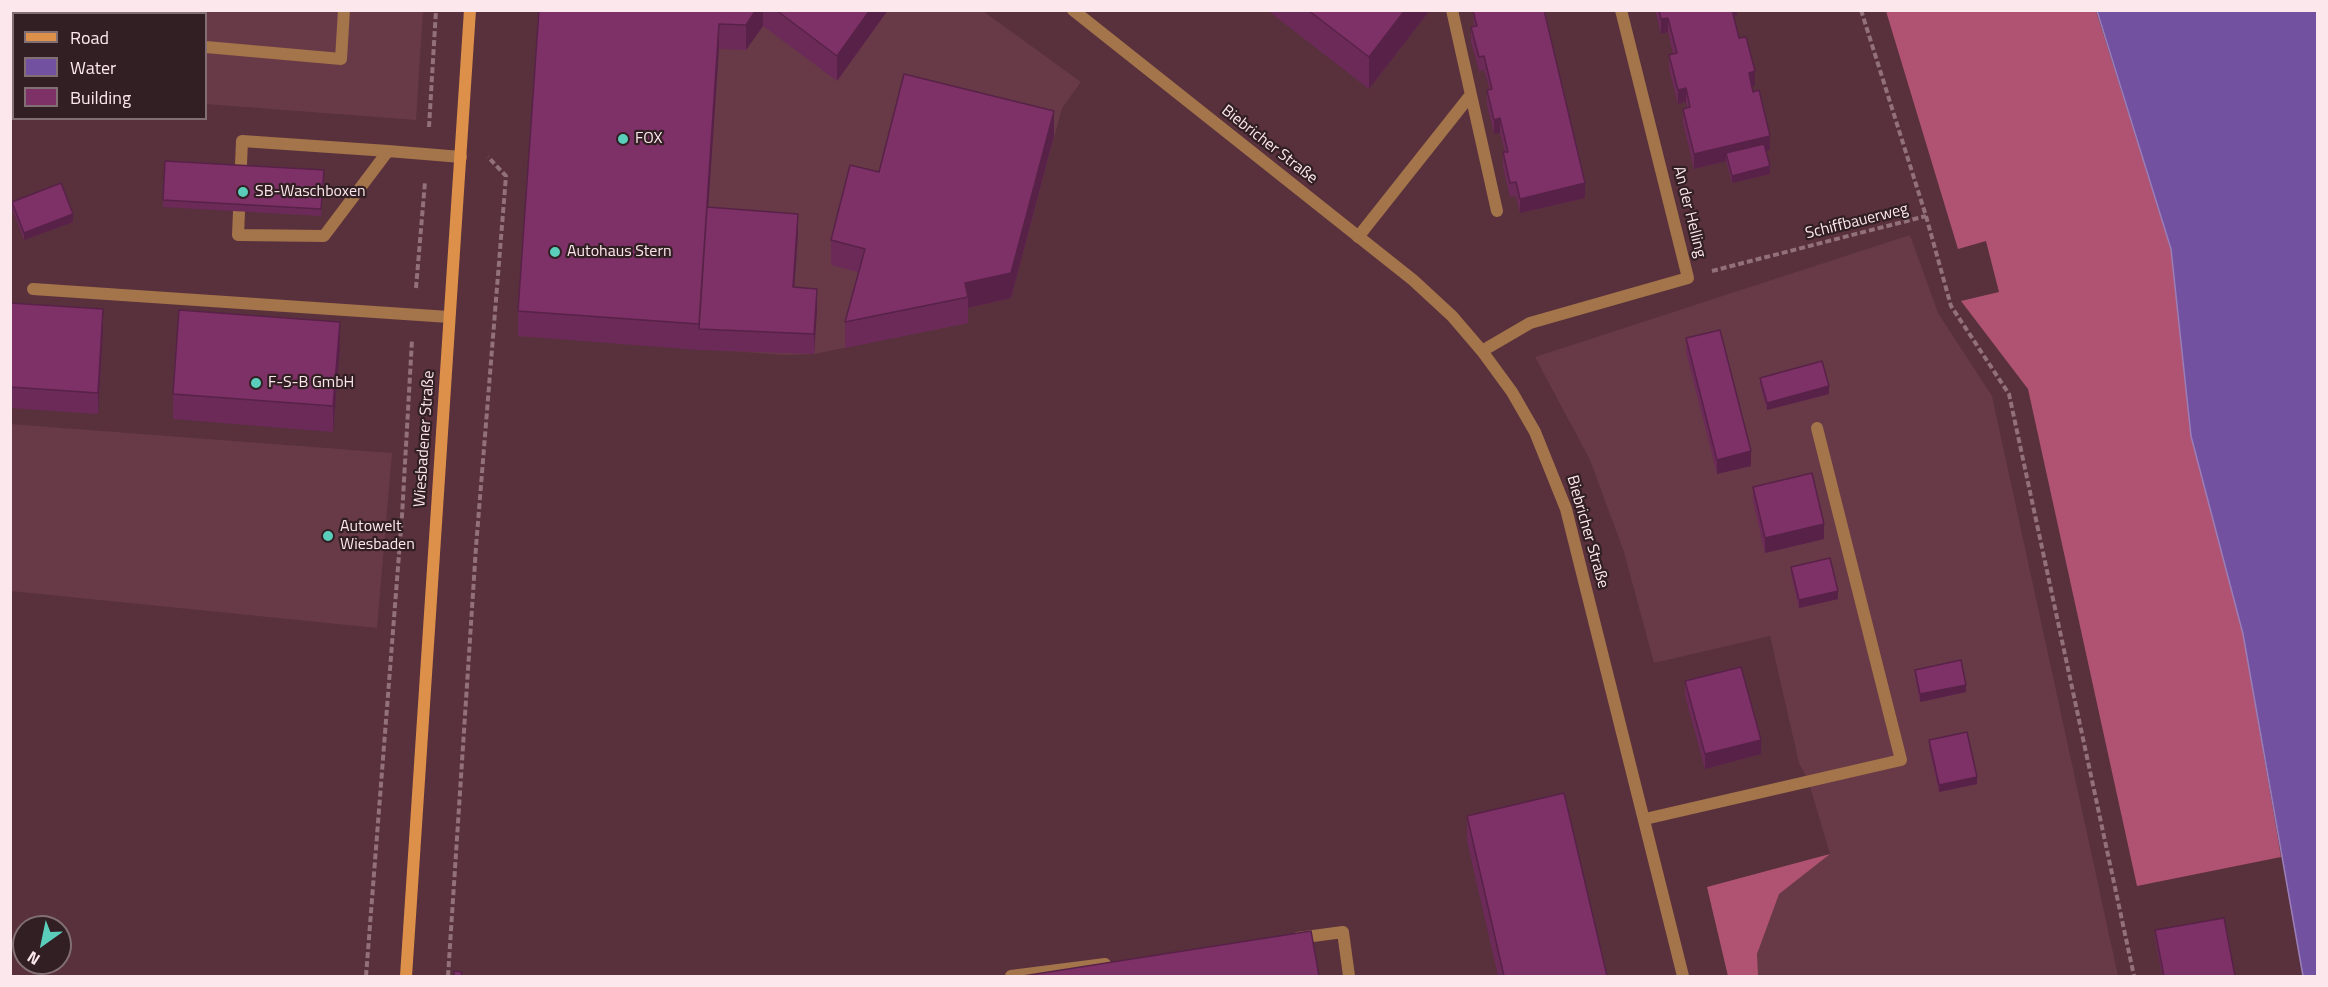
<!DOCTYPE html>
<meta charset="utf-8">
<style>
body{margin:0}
#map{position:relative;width:2328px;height:987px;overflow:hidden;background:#58313d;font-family:"Titillium Web",sans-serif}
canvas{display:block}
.frame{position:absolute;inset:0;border:12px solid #fce7ec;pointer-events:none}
.legend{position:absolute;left:12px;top:12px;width:195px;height:108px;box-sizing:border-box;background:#311f24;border:2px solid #826f74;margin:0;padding:8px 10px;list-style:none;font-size:18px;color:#fce7ec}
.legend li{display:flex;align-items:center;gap:12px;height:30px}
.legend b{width:30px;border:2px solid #826f74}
.north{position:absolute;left:12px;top:915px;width:60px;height:60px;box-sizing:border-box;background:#311f24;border:2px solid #826f74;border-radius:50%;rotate:213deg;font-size:16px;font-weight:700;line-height:24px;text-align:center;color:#fce7ec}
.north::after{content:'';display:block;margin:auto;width:21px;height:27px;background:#5bcebb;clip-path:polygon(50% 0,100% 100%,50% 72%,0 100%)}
</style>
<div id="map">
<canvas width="2328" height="987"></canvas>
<div class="frame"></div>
<ul class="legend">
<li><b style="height:8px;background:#dc904a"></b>Road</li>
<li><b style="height:16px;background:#7251a0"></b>Water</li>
<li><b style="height:16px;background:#7e3167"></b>Building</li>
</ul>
<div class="north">N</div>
</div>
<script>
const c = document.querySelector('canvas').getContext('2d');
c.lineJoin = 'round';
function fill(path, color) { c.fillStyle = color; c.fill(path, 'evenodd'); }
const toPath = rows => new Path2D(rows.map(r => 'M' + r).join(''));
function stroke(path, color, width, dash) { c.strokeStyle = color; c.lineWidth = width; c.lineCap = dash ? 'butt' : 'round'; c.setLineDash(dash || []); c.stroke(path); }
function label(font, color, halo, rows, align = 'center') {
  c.font = font + ' "Titillium Web",sans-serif'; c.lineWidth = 4.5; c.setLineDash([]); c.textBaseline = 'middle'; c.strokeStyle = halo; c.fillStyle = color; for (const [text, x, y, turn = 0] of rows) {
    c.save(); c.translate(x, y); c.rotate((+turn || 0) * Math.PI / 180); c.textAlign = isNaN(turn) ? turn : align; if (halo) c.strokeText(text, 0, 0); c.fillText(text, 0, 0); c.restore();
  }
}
fill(toPath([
 [41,11,423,11,416,120,206,104,206,14,42,14],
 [541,11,983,11,1081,82,1062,108,1011,298,965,309,968,323,814,354,787,355,518,336],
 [1910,235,1938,313,1992,396,2118,976,1728,976,1707,887,1830,854,1808,780,1799,763,1770,636,1654,663,1624,552,1590,460,1535,357],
 [10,424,392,453,377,628,11,591]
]), '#683a47');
fill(toPath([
 [1886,11,2096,11,2171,249,2191,436,2243,634,2281,857,2137,886,2028,389,1961,301,1999,292,1986,241,1958,249],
 [1830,854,1779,894,1757,954,1758,976,1728,976,1707,887]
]), '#b05372');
const water = toPath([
 [2097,11,2317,11,2317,976,2303,976,2243,634,2191,436,2171,249,2097,11]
]);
fill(water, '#7251a0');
stroke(water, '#9b7eb7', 1.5);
stroke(toPath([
 [1861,10,1926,216,1951,306,2009,394,2134,976],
 [429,127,436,10],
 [1712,271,1926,216],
 [416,288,425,182],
 [366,976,402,516,412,340],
 [448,976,476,547,506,176,488,157]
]), '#92717b', 4, [6, 3]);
stroke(toPath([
 [59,10,59,14],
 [1452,10,1497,211],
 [206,47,341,59,344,10],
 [388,151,324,236,238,235,242,141,388,151,461,157],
 [1358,237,1469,97],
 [33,289,449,317],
 [1645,819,1901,760,1817,428],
 [1298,938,1343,932,1349,976],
 [1011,976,1105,964]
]), '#a4744a', 12);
stroke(toPath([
 [1482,351,1530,323,1688,278,1621,10]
]), '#a4744a', 12);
stroke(toPath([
 [1073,10,1413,280,1452,316,1482,351,1512,392,1535,432,1566,509,1683,976]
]), '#a4744a', 12);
stroke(toPath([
 [406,976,470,10]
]), '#dc904a', 12);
fill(toPath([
 [539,10,888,10,837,81,763,26,746,50,719,49,708,208,798,234,794,287,817,310,814,354,699,350,518,336,518,311],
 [1267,10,1430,10,1369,89],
 [1655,10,1737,10,1737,15,1734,16,1739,38,1755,86,1752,86,1770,150,1766,151,1770,174,1732,183,1726,161,1694,169,1683,123,1683,109,1687,108,1686,102,1678,104,1669,69,1669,55,1673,54,1668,32,1661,34],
 [1473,11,1585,198,1520,213,1516,196,1510,197,1503,167,1503,152,1505,152,1500,133,1494,134,1487,104,1487,90,1489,89,1489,87,1484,70,1479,71,1471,42,1471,27,1474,27],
 [1054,136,1011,298,968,308,968,323,845,348,845,322,858,272,831,265,831,240,879,172],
 [324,178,321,216,163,207,163,200],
 [12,202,73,222,24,240,12,209],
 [10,303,103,329,98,414,10,408],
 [1686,338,1751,466,1717,474,1686,352],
 [340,348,333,432,173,419,173,394],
 [1760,378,1829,394,1767,410,1760,385],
 [1753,487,1824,539,1765,553,1753,501],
 [1791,567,1838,599,1799,608,1791,575],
 [1915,670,1966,692,1920,702,1915,677],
 [1685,681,1761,754,1705,769,1685,696],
 [1929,740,1977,784,1939,792,1929,748],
 [1467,816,1607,976,1498,976,1467,841],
 [2155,930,2235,976,2162,976,2155,938]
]), '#6c2a59');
fill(toPath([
 [756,10,763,10,763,26,746,50,746,25],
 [870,10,888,10,837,81,837,56],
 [1405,10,1430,10,1369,89,1369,57],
 [1730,10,1737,10,1737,15,1730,17],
 [1668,18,1668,32,1661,34,1661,19],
 [719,24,719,49,700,329,699,329],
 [14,25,14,40,10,41,10,27],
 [1755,71,1755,86,1749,87,1749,73],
 [1686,88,1686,102,1678,104,1678,90],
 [1054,111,1054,136,1011,298,968,308,968,297,965,283],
 [1500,118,1500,133,1494,134,1494,120],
 [1770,136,1770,150,1728,161,1726,153,1726,161,1694,169,1694,154],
 [1770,166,1770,174,1732,183,1732,176],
 [1585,183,1585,198,1520,213,1520,199],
 [73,214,73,222,24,240,24,233],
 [798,214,798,234,793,307,793,287],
 [817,289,817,310,814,354,814,334],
 [103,309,103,329,98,414,98,393],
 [340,322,340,348,333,432,333,406],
 [1829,386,1829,394,1767,410,1767,403],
 [1751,451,1751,466,1717,474,1717,460],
 [1824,524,1824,539,1765,553,1765,538],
 [1838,591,1838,599,1799,608,1799,600],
 [1966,685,1966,692,1920,702,1920,694],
 [1761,740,1761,754,1705,769,1705,754],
 [1977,777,1977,784,1939,792,1939,785]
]), '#582248');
const building = toPath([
 [10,10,27,10,28,14,14,14,14,25,10,27,10,10],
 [539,10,756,10,746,25,719,24,699,324,518,311,539,10],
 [776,10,870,10,837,56,776,10],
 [1308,10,1405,10,1369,57,1308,10],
 [1544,10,1585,183,1520,199,1516,182,1510,183,1503,152,1508,152,1500,118,1494,120,1487,90,1492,89,1484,56,1479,57,1471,27,1477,26,1473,11,1544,10],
 [1659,10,1732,10,1739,38,1746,37,1755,71,1749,73,1753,92,1759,90,1770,136,1694,154,1683,109,1690,107,1686,88,1678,90,1669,55,1677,53,1668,18,1661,19,1659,10],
 [904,74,1054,111,1011,273,965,283,968,297,845,322,865,249,831,240,850,165,879,172,904,74],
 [1764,144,1770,166,1732,176,1726,153,1764,144],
 [165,161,324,170,321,209,163,200,165,161],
 [61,183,73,214,24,233,12,202,61,183],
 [707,207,798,214,793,287,817,289,814,334,699,329,707,207],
 [10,303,103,309,98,393,10,387,10,303],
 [179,310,340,322,333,406,173,394,179,310],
 [1720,330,1751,451,1717,460,1686,338,1720,330],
 [1822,361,1829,386,1767,403,1760,378,1822,361],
 [1812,473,1824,524,1765,538,1753,487,1812,473],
 [1830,558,1838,591,1799,600,1791,567,1830,558],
 [1961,660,1966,685,1920,694,1915,670,1961,660],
 [1741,667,1761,740,1705,754,1685,681,1741,667],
 [1967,732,1977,777,1939,785,1929,740,1967,732],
 [1564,793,1607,976,1504,976,1467,816,1564,793],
 [2224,918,2235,976,2164,976,2155,930,2224,918],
 [1311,931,1319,976,1023,976,1311,931],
 [454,971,462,972,461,976,454,976,454,971]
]);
fill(building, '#7e3167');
stroke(building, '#582248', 1.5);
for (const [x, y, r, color] of [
 [623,139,6,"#5bcebb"],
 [243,192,6,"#5bcebb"],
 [555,252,6,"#5bcebb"],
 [256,383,6,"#5bcebb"],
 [328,536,6,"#5bcebb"]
]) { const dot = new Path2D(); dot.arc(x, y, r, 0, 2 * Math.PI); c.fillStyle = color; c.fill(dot); stroke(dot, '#311f24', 2); }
label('16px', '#fce7ec', '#311f24', [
 ["FOX",635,139],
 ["SB-Waschboxen",255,192],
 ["Autohaus Stern",567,252],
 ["F-S-B GmbH",268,383],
 ["Autowelt",340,527],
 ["Wiesbaden",340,545]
], 'left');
label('16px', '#fce7ec', '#311f24', [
 ["Biebricher Straße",1269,145,38],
 ["An der Helling",1689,212,76],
 ["Schiffbauerweg",1857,222,-14],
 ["Wiesbadener Straße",425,439,-86],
 ["Biebricher Straße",1587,532,74]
]);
</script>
